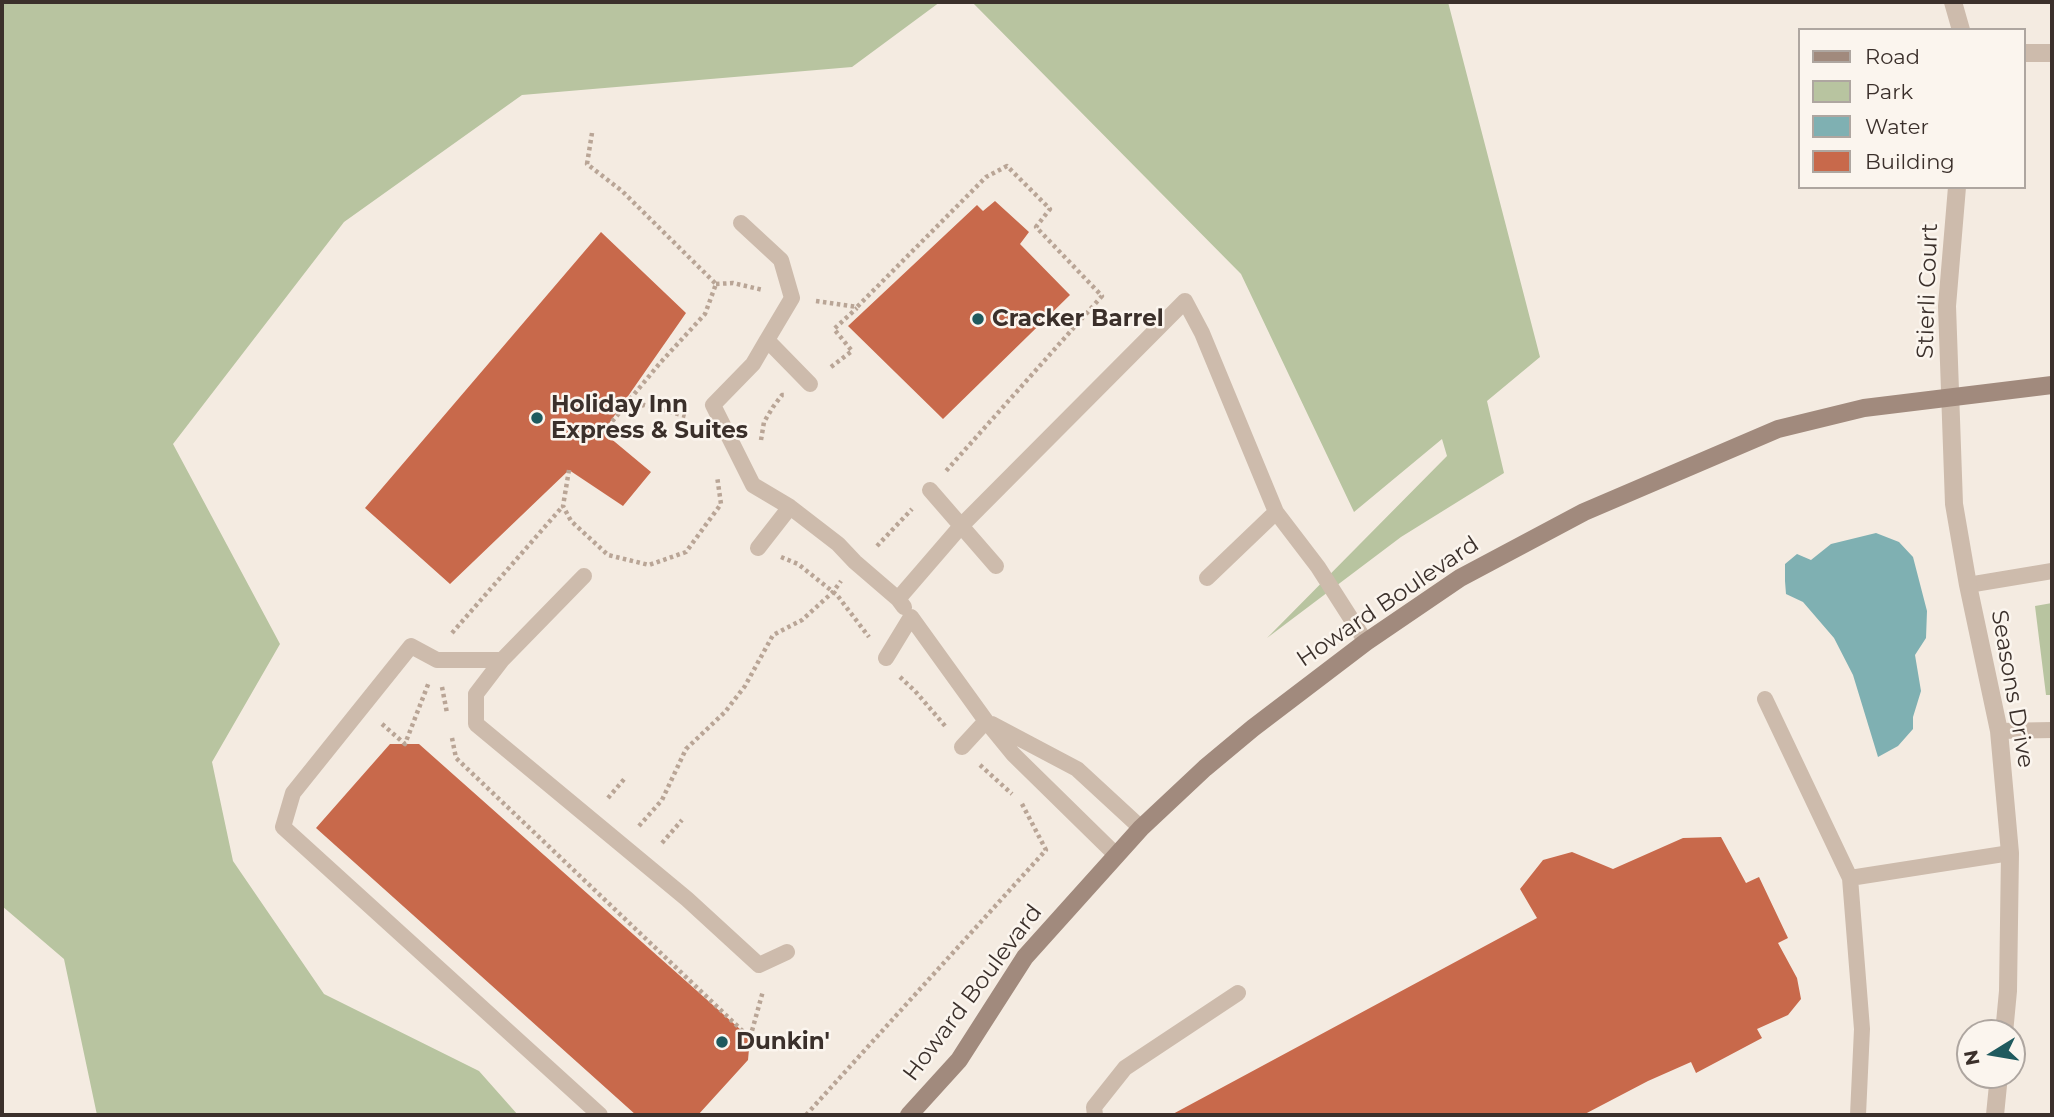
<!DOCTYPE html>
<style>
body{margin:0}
#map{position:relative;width:2054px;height:1117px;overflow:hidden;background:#f4ebe1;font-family:Montserrat,sans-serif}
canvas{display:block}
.frame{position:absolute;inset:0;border:4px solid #3b302b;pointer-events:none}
.legend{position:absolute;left:1798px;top:28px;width:228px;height:161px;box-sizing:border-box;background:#fbf5ee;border:2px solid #aea6a0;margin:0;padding:9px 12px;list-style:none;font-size:21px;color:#3b302b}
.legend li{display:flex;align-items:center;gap:14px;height:35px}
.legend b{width:35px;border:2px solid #aea6a0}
.north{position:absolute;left:1956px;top:1019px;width:70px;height:70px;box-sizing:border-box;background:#fbf5ee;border:2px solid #aea6a0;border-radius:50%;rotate:259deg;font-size:19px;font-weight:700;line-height:28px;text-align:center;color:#3b302b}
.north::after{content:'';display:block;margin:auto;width:24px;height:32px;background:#1f5a5e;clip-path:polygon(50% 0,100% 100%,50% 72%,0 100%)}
</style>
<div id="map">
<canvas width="2054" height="1117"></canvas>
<div class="frame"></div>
<ul class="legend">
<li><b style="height:9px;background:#a18a7d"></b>Road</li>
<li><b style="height:19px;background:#b8c4a0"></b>Park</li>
<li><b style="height:19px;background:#7fb0b2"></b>Water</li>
<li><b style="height:19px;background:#c8694b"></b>Building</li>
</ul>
<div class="north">N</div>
</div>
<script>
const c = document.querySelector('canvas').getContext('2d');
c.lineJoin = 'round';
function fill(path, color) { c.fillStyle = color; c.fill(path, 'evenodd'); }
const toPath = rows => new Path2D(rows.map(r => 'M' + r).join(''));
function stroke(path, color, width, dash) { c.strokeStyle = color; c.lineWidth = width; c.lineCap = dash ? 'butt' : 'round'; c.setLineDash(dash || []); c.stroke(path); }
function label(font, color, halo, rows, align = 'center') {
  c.font = font + ' Montserrat,sans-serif'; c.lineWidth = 5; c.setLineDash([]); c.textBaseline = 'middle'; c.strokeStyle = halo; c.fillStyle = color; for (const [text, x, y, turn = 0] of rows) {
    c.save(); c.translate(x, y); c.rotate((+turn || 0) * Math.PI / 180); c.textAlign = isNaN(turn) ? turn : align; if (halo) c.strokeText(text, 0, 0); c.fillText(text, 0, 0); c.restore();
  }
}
fill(toPath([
 [2,2,940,2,852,67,522,95,344,222,173,444,280,644,212,762,233,861,324,994,479,1071,518,1115,97,1115,64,959,2,906],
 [972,2,1448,2,1540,357,1487,401,1504,473,1401,537,1267,638,1447,456,1442,439,1354,512,1241,274],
 [2052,603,2052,695,2046,695,2035,606]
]), '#b8c4a0');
fill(toPath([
 [1876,533,1899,542,1913,557,1927,611,1926,638,1915,655,1921,691,1913,717,1913,729,1898,746,1878,757,1853,675,1834,638,1803,602,1786,594,1785,581,1785,564,1797,554,1811,560,1831,544]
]), '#7fb0b2');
fill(toPath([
 [995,201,1029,232,1020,244,1070,295,943,419,848,326,977,205,983,211],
 [601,232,686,313,603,432,651,472,623,506,569,470,450,584,365,508],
 [390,744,419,744,750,1038,748,1060,698,1115,636,1115,316,828],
 [1721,837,1746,883,1759,877,1788,938,1778,943,1797,978,1801,999,1788,1015,1757,1029,1762,1038,1696,1073,1691,1062,1648,1081,1583,1115,1171,1115,1537,918,1520,889,1543,860,1572,852,1613,869,1683,838]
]), '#c8694b');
stroke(toPath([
 [592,133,587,164,622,191,716,284,705,314,660,363,621,410],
 [716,284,733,283,763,290],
 [816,301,857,307,986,177,1007,166,1050,209,1036,227,1102,296,946,471],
 [831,367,852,351,834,329,857,308],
 [603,432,621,411,644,405,689,417],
 [761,440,764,422,773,407,782,395,786,395],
 [569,470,563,506,571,521,608,555,649,565,686,552,721,504,717,476],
 [877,546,912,509],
 [781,557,798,564,837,595,869,637],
 [452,633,563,506],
 [900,677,915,691,946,727],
 [442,687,447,713],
 [382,724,405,744,429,682],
 [452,738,456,758,750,1038,763,991],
 [980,765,1012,794],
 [608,798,626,777],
 [639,826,662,800,686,749,725,712,745,686,773,635,802,620,833,592,841,581],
 [662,843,682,820],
 [806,1115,1046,850,1021,802]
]), '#b9a596', 4.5, [3.5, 3.5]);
stroke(toPath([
 [741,223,781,260,792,298,767,340],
 [930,490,996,566],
 [790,507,753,485,713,405,753,364,767,340,810,384],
 [758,548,790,507,838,544,855,562,898,599,904,607],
 [584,576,502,660,476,694,476,724,687,899,759,965,787,952],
 [1207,578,1276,512],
 [1968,585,2052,571],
 [898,599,961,526,1185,301,1202,333,1276,512,1318,567,1366,642],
 [886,658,911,617,986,721,1013,754,1116,855],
 [502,660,437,660,411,646,293,793,283,827,600,1115],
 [1765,699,1850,878,1862,1029,1858,1115],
 [992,724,1077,769,1141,828],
 [1999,731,2052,730],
 [962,747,986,721],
 [1850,878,2010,853],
 [1095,1115,1094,1107,1125,1068,1238,993]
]), '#cdbbac', 16);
stroke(toPath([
 [1953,2,1961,30],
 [2024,53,2052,53],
 [1957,187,1947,306,1954,504,1968,585,1999,731,2010,853,2008,991,2004,1033],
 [1995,1115,1999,1075]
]), '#cdbbac', 18);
stroke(toPath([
 [909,1115,959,1060,1025,957,1141,828,1205,768,1253,728,1366,642,1460,578,1584,512,1778,429,1864,408,2052,385]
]), '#a18a7d', 18);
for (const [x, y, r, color] of [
 [978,319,7,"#1f5a5e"],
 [537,418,7,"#1f5a5e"],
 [722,1042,7,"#1f5a5e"]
]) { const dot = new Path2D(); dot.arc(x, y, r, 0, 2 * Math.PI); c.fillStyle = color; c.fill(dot); stroke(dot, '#fbf5ee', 2.5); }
label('23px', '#3b302b', '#fbf5ee', [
 ["Stierli Court",1928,291,-88],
 ["Howard Boulevard",1388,602,-34],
 ["Seasons Drive",2012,689,80],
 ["Howard Boulevard",973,993,-53]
]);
label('bold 23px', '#3b302b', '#fbf5ee', [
 ["Cracker Barrel",992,319],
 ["Holiday Inn",551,405],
 ["Express & Suites",551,431],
 ["Dunkin'",736,1042]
], 'left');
</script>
